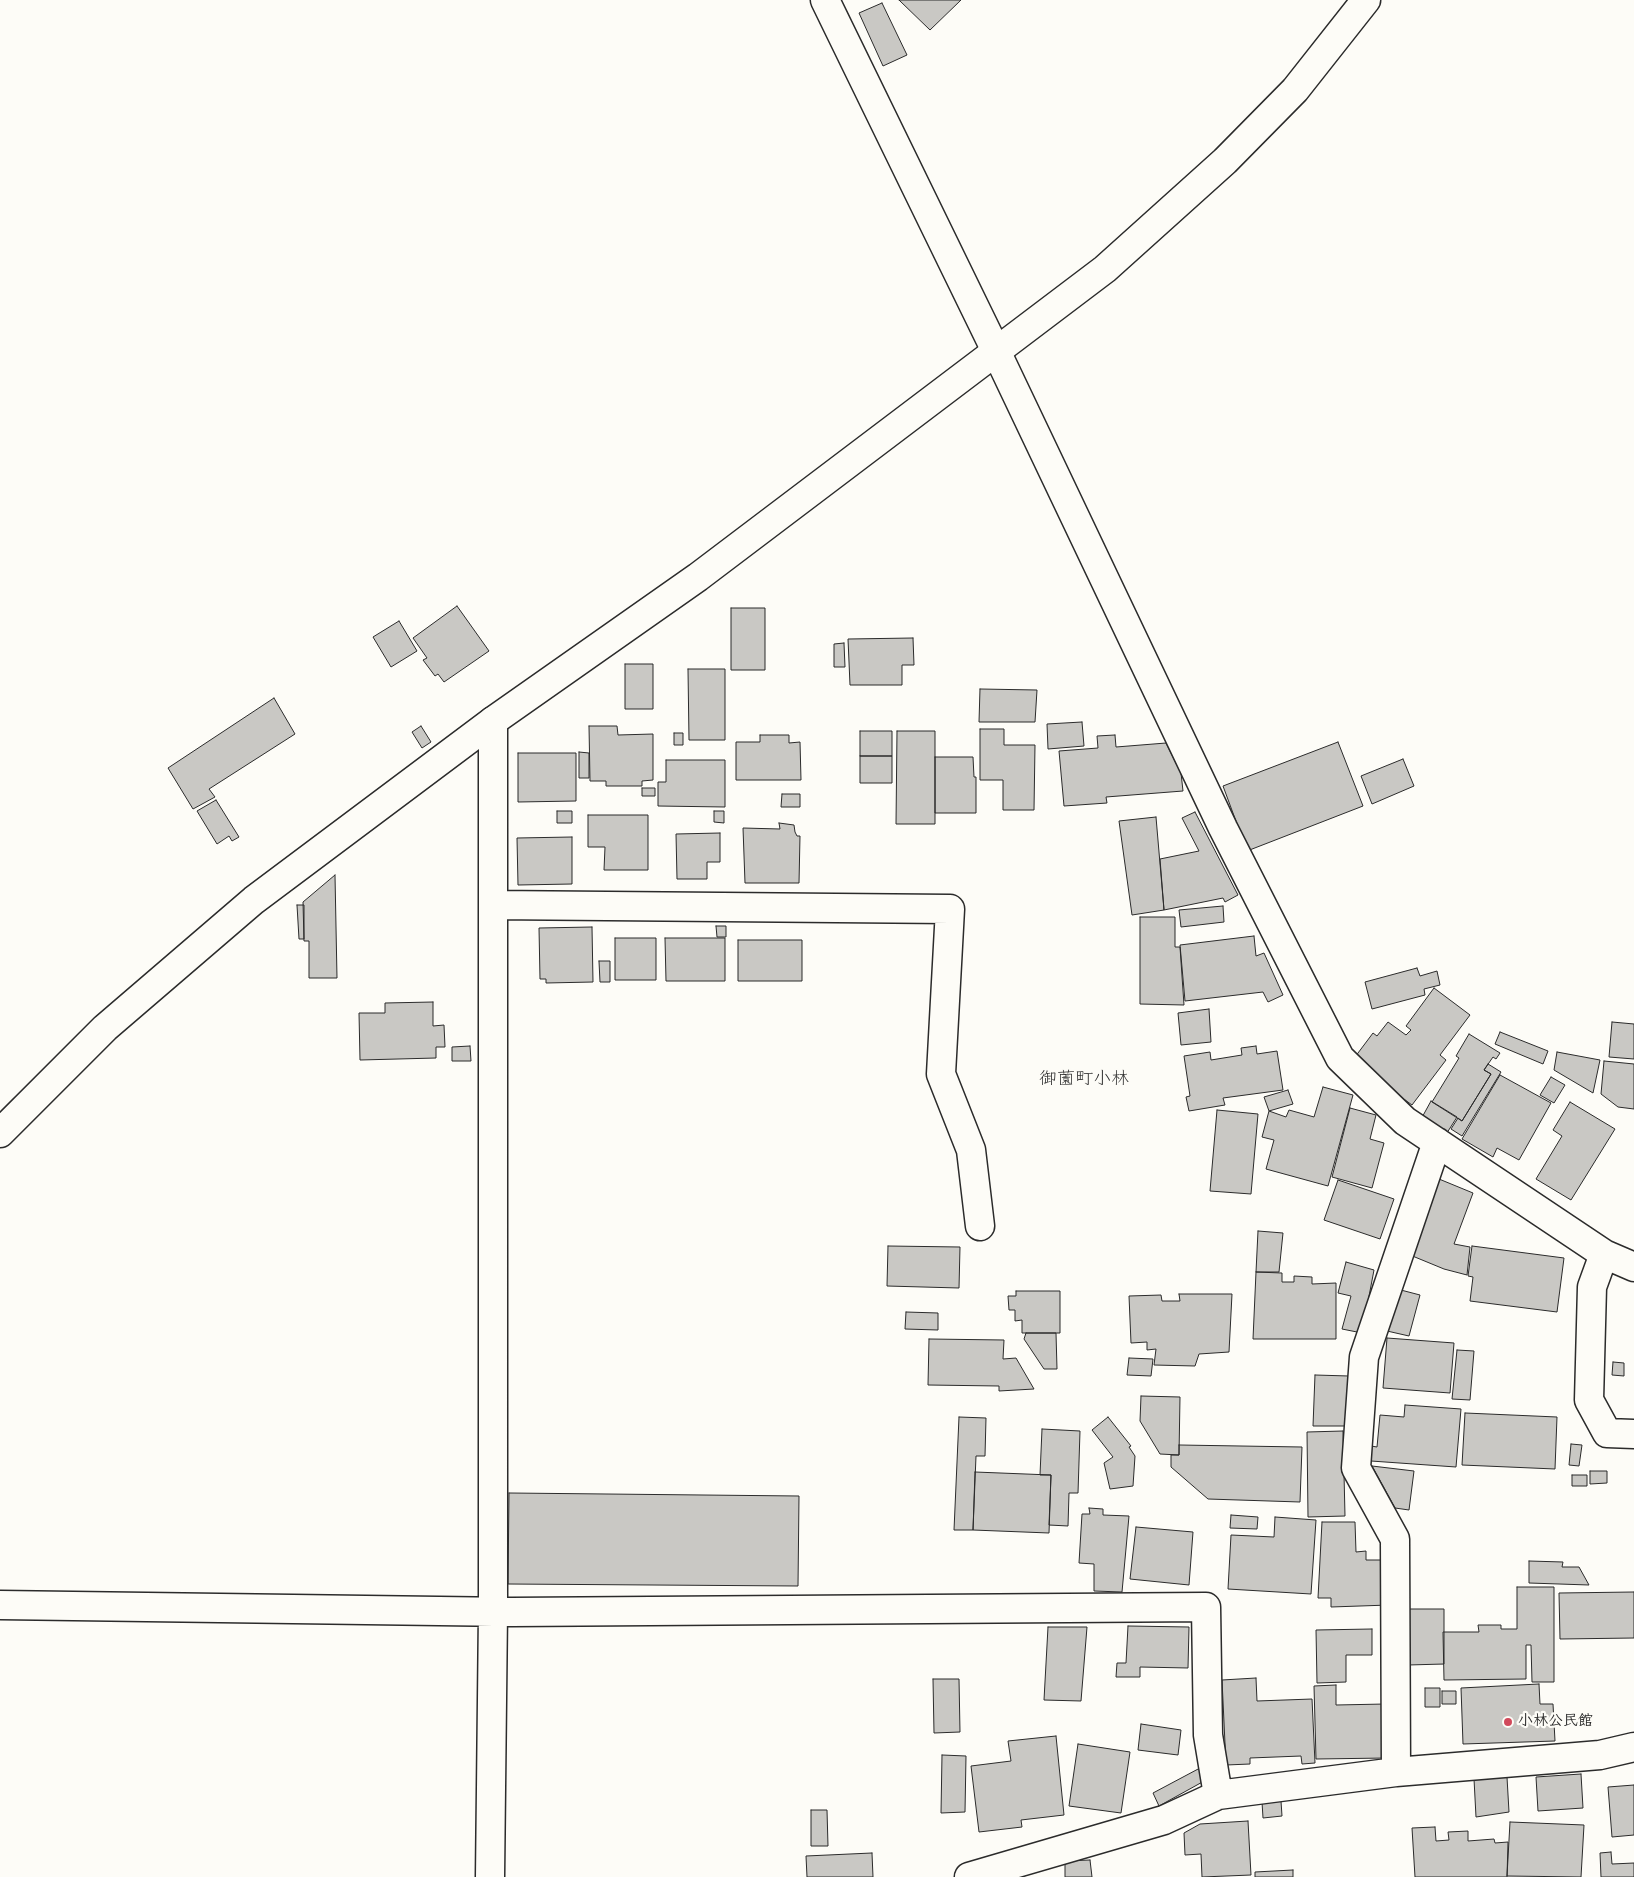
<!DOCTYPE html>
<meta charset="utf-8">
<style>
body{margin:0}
canvas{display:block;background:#fdfcf7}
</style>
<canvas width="1634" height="1877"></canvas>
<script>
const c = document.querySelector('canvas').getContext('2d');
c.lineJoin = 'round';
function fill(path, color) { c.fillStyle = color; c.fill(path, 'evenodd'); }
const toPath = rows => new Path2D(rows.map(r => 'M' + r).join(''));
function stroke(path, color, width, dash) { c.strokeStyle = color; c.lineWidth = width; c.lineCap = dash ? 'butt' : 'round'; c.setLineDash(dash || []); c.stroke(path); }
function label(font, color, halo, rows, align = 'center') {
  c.font = font + ' Mynerve,"Klee One",sans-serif'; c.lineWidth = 4.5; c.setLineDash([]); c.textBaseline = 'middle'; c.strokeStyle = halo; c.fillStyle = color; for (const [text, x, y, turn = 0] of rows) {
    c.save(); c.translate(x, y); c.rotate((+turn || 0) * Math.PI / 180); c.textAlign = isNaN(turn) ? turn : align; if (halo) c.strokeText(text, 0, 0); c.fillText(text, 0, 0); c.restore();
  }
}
const building = toPath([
 [899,0,961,0,930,30,899,0],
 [882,3,907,55,883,66,859,13,882,3],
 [457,606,489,651,444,682,438,674,435,676,423,660,427,658,413,638,457,606],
 [731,608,765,608,765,670,731,670,731,608],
 [399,621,417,651,391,667,373,637,399,621],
 [913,638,914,665,902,665,902,685,850,685,848,639,913,638],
 [844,643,845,667,834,667,834,644,844,643],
 [625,664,653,664,653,709,625,709,625,664],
 [688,669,725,669,725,740,689,740,688,669],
 [980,689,1037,690,1035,722,979,722,980,689],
 [274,698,295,734,209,789,215,797,193,809,168,768,274,698],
 [1082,722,1084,746,1048,749,1047,724,1082,722],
 [421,726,431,742,422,748,412,732,421,726],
 [589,726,617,726,618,735,653,734,653,780,642,781,642,786,606,786,606,781,590,781,589,726],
 [980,729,1004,729,1004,745,1035,745,1034,810,1003,810,1003,780,980,780,980,729],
 [860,731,892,731,892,756,860,756,860,731],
 [897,731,935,731,935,824,896,824,897,731],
 [674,733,683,733,683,745,674,745,674,733],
 [760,735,789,735,789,743,800,742,801,780,736,780,736,742,760,742,760,735],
 [1115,735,1116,747,1166,743,1181,773,1183,791,1106,797,1107,803,1064,806,1059,751,1098,748,1097,736,1115,735],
 [1338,742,1363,806,1247,851,1223,786,1338,742],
 [579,752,589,753,589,778,579,778,579,752],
 [518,753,576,753,576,801,518,802,518,753],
 [860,756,892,756,892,783,860,783,860,756],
 [935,757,973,757,974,777,976,777,976,813,935,813,935,757],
 [1403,759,1414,786,1372,804,1361,776,1403,759],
 [666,760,725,760,725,807,658,806,658,782,666,782,666,760],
 [642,788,655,788,655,796,642,796,642,788],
 [782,794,800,794,800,807,781,807,782,794],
 [216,800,239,837,232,841,229,836,217,844,197,811,216,800],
 [557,811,572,811,572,823,557,823,557,811],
 [714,811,724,811,724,823,714,822,714,811],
 [1195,812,1238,895,1225,902,1223,898,1164,910,1160,859,1199,851,1182,818,1195,812],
 [588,815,648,815,648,870,604,870,605,847,588,847,588,815],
 [1156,817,1164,910,1132,915,1119,821,1156,817],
 [779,823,794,825,795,832,797,836,800,836,799,883,745,883,743,828,780,829,779,823],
 [720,833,720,862,707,862,707,879,677,879,676,834,720,833],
 [572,837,572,884,518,885,517,838,572,837],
 [335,875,337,978,309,978,309,941,304,941,303,902,335,875],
 [297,905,304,905,304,939,299,939,297,905],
 [1223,906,1224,922,1181,927,1179,910,1223,906],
 [1140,917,1175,917,1175,947,1180,947,1184,1005,1140,1004,1140,917],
 [716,926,726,926,726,937,717,937,716,926],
 [592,927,593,982,546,983,546,979,540,979,539,928,592,927],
 [1254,936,1256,956,1264,953,1283,995,1268,1002,1263,992,1185,1001,1180,945,1254,936],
 [615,938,656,938,656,980,615,980,615,938],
 [665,938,725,938,725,981,666,981,665,938],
 [738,940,802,940,802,981,738,981,738,940],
 [599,961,610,961,610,982,600,982,599,961],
 [1417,968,1420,976,1437,971,1440,985,1424,989,1425,995,1372,1009,1365,982,1417,968],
 [1434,988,1470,1015,1440,1055,1446,1060,1412,1105,1352,1061,1373,1033,1377,1036,1388,1022,1406,1035,1411,1030,1406,1026,1434,988],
 [433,1002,433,1026,444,1025,445,1047,436,1047,436,1058,360,1060,359,1013,385,1013,385,1003,433,1002],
 [1209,1009,1211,1042,1181,1045,1178,1013,1209,1009],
 [1612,1022,1634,1024,1634,1059,1609,1057,1612,1022],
 [1500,1032,1548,1051,1543,1064,1495,1044,1500,1032],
 [1469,1034,1500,1053,1496,1059,1493,1057,1484,1070,1491,1074,1462,1121,1432,1102,1459,1058,1456,1056,1469,1034],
 [470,1046,471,1061,452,1061,452,1047,470,1046],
 [1256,1046,1257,1054,1277,1051,1283,1090,1223,1098,1225,1105,1189,1111,1186,1097,1190,1096,1184,1056,1210,1052,1211,1060,1242,1055,1241,1048,1256,1046],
 [1557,1052,1600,1060,1593,1093,1554,1070,1557,1052],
 [1604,1061,1634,1064,1634,1109,1618,1107,1601,1094,1604,1061],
 [1488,1064,1501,1072,1462,1136,1451,1129,1458,1118,1462,1121,1491,1074,1484,1070,1488,1064],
 [1500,1075,1551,1103,1519,1160,1497,1148,1493,1157,1462,1139,1500,1075],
 [1551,1077,1565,1085,1554,1103,1540,1095,1551,1077],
 [1323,1087,1353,1095,1328,1186,1266,1169,1274,1140,1262,1137,1269,1111,1286,1117,1289,1110,1314,1117,1323,1087],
 [1288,1090,1293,1104,1269,1111,1264,1097,1288,1090],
 [1431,1101,1457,1117,1445,1136,1420,1121,1431,1101],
 [1570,1102,1615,1129,1571,1200,1536,1179,1562,1136,1553,1130,1570,1102],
 [1350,1108,1376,1115,1370,1139,1384,1143,1372,1188,1332,1177,1350,1108],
 [1217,1110,1258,1114,1251,1194,1210,1191,1217,1110],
 [1439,1179,1473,1193,1454,1244,1470,1247,1467,1275,1444,1269,1410,1255,1439,1179],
 [1338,1180,1394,1199,1380,1239,1324,1220,1338,1180],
 [1258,1231,1283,1233,1279,1272,1256,1272,1258,1231],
 [888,1246,960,1247,959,1288,887,1286,888,1246],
 [1472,1246,1564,1258,1557,1312,1470,1301,1473,1277,1468,1276,1472,1246],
 [1346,1262,1374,1270,1362,1333,1342,1329,1351,1296,1338,1293,1346,1262],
 [1256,1272,1282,1273,1282,1282,1294,1282,1294,1276,1312,1277,1312,1284,1336,1283,1336,1339,1253,1339,1256,1272],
 [1397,1289,1420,1295,1409,1336,1387,1331,1397,1289],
 [1016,1291,1060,1291,1060,1333,1022,1333,1022,1320,1015,1321,1015,1310,1009,1310,1008,1296,1016,1296,1016,1291],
 [1179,1294,1232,1294,1229,1352,1199,1354,1195,1366,1154,1365,1156,1349,1147,1350,1147,1342,1131,1343,1129,1296,1161,1295,1162,1301,1180,1301,1179,1294],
 [906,1312,938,1313,938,1330,905,1329,906,1312],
 [1026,1333,1056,1333,1057,1369,1044,1369,1024,1339,1026,1333],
 [1387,1338,1454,1343,1450,1393,1383,1388,1387,1338],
 [929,1339,1004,1340,1003,1359,1016,1358,1034,1389,999,1391,999,1386,928,1385,929,1339],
 [1457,1350,1474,1351,1470,1400,1452,1399,1457,1350],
 [1129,1358,1153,1359,1151,1376,1127,1375,1129,1358],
 [1613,1362,1624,1363,1624,1376,1612,1375,1613,1362],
 [1315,1375,1349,1376,1347,1426,1313,1426,1315,1375],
 [1141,1396,1180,1397,1179,1455,1160,1454,1140,1421,1141,1396],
 [1405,1405,1461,1409,1456,1467,1371,1461,1371,1446,1377,1447,1380,1415,1404,1417,1405,1405],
 [1465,1413,1557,1417,1555,1469,1462,1465,1465,1413],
 [959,1417,986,1418,985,1456,976,1456,973,1530,954,1530,959,1417],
 [1108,1417,1131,1446,1129,1447,1135,1456,1133,1486,1110,1489,1104,1463,1113,1457,1092,1430,1108,1417],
 [1042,1429,1080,1431,1078,1493,1069,1493,1068,1526,1049,1525,1051,1475,1040,1475,1042,1429],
 [1343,1431,1345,1516,1308,1517,1307,1432,1343,1431],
 [1571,1444,1582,1445,1579,1466,1569,1465,1571,1444],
 [1179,1445,1302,1447,1300,1502,1208,1499,1171,1467,1171,1455,1179,1455,1179,1445],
 [1372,1466,1414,1471,1409,1510,1395,1508,1372,1466],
 [1590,1471,1607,1471,1607,1483,1590,1484,1590,1471],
 [975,1472,1051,1475,1049,1533,973,1530,975,1472],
 [1572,1475,1587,1475,1587,1486,1572,1486,1572,1475],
 [509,1493,799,1496,798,1586,508,1584,509,1493],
 [1089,1508,1103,1509,1103,1515,1129,1516,1122,1592,1094,1591,1094,1564,1079,1563,1082,1514,1090,1514,1089,1508],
 [1231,1515,1258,1517,1257,1529,1230,1528,1231,1515],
 [1275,1517,1316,1520,1311,1594,1228,1589,1231,1535,1274,1537,1275,1517],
 [1322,1522,1355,1522,1356,1552,1366,1551,1366,1560,1388,1560,1389,1605,1331,1607,1331,1598,1318,1598,1322,1522],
 [1136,1527,1193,1532,1189,1585,1130,1579,1136,1527],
 [1529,1561,1563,1562,1562,1567,1579,1567,1589,1585,1529,1583,1529,1561],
 [1517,1587,1554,1587,1554,1682,1532,1682,1531,1645,1526,1645,1526,1679,1444,1680,1443,1632,1479,1632,1478,1625,1501,1625,1501,1629,1517,1629,1517,1587],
 [1634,1592,1634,1638,1560,1639,1559,1593,1634,1592],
 [1408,1609,1444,1609,1444,1664,1408,1665,1408,1609],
 [1128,1626,1189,1627,1188,1668,1140,1667,1140,1677,1116,1677,1117,1663,1126,1663,1128,1626],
 [1048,1627,1087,1627,1081,1701,1044,1700,1048,1627],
 [1372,1629,1372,1655,1346,1655,1346,1682,1317,1683,1316,1630,1372,1629],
 [1256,1678,1257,1701,1312,1699,1315,1763,1302,1764,1301,1756,1250,1758,1250,1764,1226,1765,1222,1680,1256,1678],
 [933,1679,959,1679,960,1732,934,1733,933,1679],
 [1539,1684,1540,1704,1553,1704,1555,1741,1463,1744,1461,1688,1539,1684],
 [1336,1685,1336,1705,1385,1704,1387,1758,1316,1759,1314,1686,1336,1685],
 [1425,1688,1440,1688,1440,1707,1425,1707,1425,1688],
 [1442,1691,1456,1691,1456,1704,1442,1704,1442,1691],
 [1141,1724,1181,1730,1178,1755,1138,1750,1141,1724],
 [1056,1736,1064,1815,1021,1820,1022,1827,979,1832,971,1766,1011,1761,1008,1741,1056,1736],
 [1078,1744,1130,1752,1121,1813,1069,1806,1078,1744],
 [942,1755,966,1756,965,1812,941,1813,942,1755],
 [1200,1768,1206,1780,1159,1806,1153,1793,1200,1768],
 [1581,1774,1583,1808,1538,1811,1536,1777,1581,1774],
 [1507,1777,1509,1812,1476,1817,1474,1779,1507,1777],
 [1634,1785,1634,1835,1612,1837,1608,1787,1634,1785],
 [1281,1801,1282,1816,1263,1818,1262,1802,1281,1801],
 [811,1810,827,1810,828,1846,811,1846,811,1810],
 [1248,1821,1251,1875,1202,1877,1201,1854,1185,1855,1184,1833,1200,1824,1248,1821],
 [1510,1822,1584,1825,1581,1877,1507,1876,1510,1822],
 [1435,1827,1436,1841,1449,1840,1448,1832,1468,1831,1468,1841,1494,1839,1495,1843,1508,1842,1507,1877,1415,1877,1412,1828,1435,1827],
 [1611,1852,1612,1864,1634,1863,1634,1877,1601,1877,1600,1853,1611,1852],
 [872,1853,873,1877,807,1877,806,1856,872,1853],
 [1090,1860,1092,1877,1065,1877,1065,1861,1090,1860],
 [1293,1870,1293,1877,1255,1877,1255,1872,1293,1870]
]);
fill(building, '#c9c8c4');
stroke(building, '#2b2b2b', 1);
const minor = toPath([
 [825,0,996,351,1223,828,1340,1058,1405,1121,1604,1254,1634,1267],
 [493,905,950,909,941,1074,971,1150,980,1226],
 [1604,1254,1592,1287,1589,1400,1607,1433,1634,1434],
 [0,1605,512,1612,1206,1607,1208,1735,1218,1795],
 [1396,1772,1395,1539,1356,1468,1364,1357,1437,1142],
 [490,1877,493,1611,493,721],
 [969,1877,1164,1820,1218,1795,1396,1772,1600,1755,1634,1747]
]);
const tertiary = toPath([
 [0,1133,105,1028,254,900,493,721,698,577,1105,269,1225,161,1295,90,1366,0]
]);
stroke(minor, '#2b2b2b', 31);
stroke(tertiary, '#2b2b2b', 31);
stroke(minor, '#fdfcf7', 28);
stroke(tertiary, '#fdfcf7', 28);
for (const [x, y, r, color] of [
 [1508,1722,5,"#d1495b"]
]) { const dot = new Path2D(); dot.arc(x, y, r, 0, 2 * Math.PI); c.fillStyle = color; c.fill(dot); stroke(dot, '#fdfcf7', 2); }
label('bold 15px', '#2b2b2b', '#fdfcf7', [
 ["小林公民館",1518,1722]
], 'left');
label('18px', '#2b2b2b', '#fdfcf7', [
 ["御薗町小林",1084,1080]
]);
</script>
